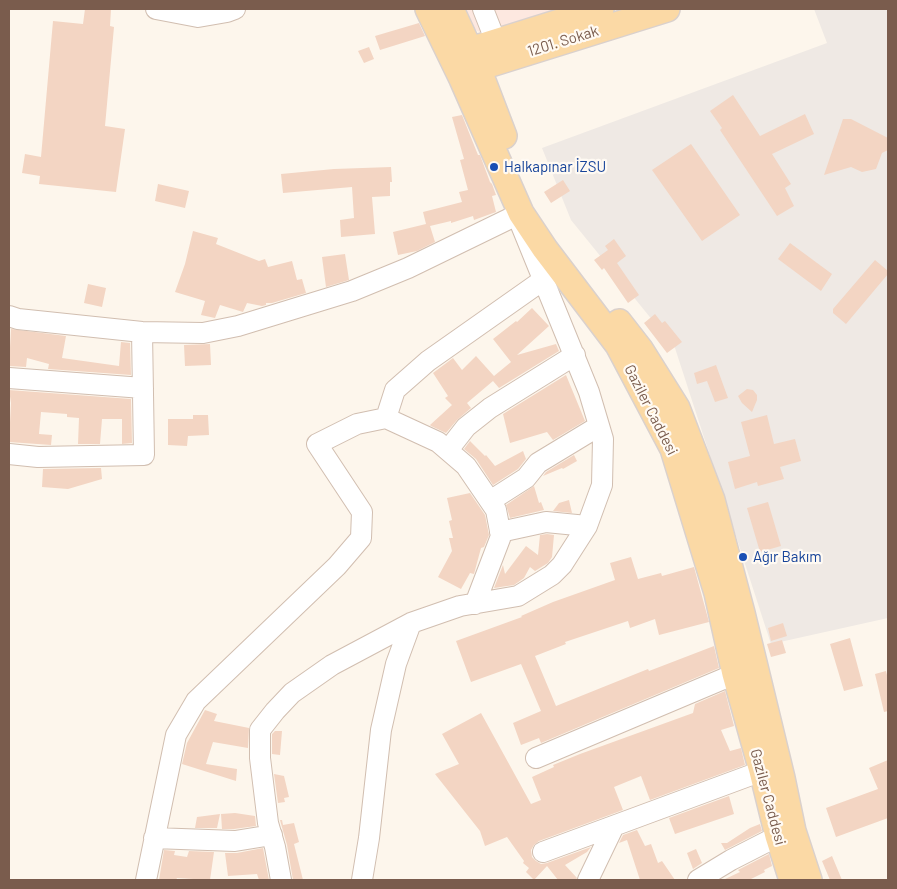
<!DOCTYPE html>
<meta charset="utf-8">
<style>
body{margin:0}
#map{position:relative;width:897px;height:889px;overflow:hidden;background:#fdf6ec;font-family:Barlow,sans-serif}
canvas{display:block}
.frame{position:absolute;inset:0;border:10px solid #7a5c4d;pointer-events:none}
</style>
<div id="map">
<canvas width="897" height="889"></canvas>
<div class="frame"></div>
</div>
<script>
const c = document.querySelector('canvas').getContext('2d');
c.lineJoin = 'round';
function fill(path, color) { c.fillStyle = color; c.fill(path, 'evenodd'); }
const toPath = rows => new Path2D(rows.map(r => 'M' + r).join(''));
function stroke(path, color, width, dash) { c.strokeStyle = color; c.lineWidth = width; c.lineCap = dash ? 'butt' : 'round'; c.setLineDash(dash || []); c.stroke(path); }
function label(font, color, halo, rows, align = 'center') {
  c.font = font + ' Barlow,sans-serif'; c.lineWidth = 4.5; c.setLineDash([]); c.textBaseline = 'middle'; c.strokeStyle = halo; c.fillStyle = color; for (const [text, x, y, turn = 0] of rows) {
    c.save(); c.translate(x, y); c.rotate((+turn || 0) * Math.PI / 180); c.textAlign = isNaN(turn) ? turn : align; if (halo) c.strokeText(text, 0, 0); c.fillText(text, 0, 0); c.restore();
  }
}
fill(toPath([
 [460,9,581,9,495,40,468,26]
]), '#fde8e0');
fill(toPath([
 [814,9,888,9,888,618,771,644,675,348,571,220,542,148,827,43]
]), '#efe9e4');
fill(toPath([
 [85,9,111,9,110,26,114,27,105,126,125,129,116,192,39,184,40,176,22,173,25,154,41,157,53,21,83,24],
 [419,23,425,36,380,50,375,36],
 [369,47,374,59,364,63,358,51],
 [733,95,760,136,805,114,814,134,772,154,791,184,785,188,794,206,777,216,720,130,722,128,710,111],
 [462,115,478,155,480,155,490,182,492,184,496,195,492,196,496,212,474,220,473,216,451,223,451,221,430,226,435,242,417,251,398,255,393,232,426,224,423,212,462,202,459,192,468,190,460,160,464,159,452,117],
 [843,119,851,119,888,138,888,150,882,153,876,169,862,172,851,167,824,175],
 [691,144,740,215,702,241,652,170],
 [391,167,392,182,390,182,390,196,372,197,375,234,341,237,340,220,354,218,352,187,283,193,281,174,334,169],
 [563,180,570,191,551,203,544,192],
 [158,184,189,191,185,208,155,201],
 [193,231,218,238,216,244,259,261,265,259,268,267,292,261,297,280,302,279,306,293,272,303,266,303,266,305,262,306,247,303,243,312,220,305,215,318,201,315,205,301,175,292,185,264],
 [614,239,626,256,617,263,639,295,628,303,604,268,602,270,594,260,608,250,605,246],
 [790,243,832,274,821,291,778,259],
 [345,254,349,280,326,287,322,257],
 [875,260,888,271,888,274,846,324,833,313,833,309],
 [88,284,106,288,102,307,84,303],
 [532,308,549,326,517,355,556,344,559,351,499,388,493,381,467,403,471,408,457,420,446,433,431,426,430,425,452,405,445,398,448,396,433,373,453,358,462,370,476,356,494,376,511,362,493,339,516,321,517,322],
 [655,314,662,323,665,321,682,342,667,353,644,323],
 [11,329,66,336,62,358,119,366,121,342,130,343,131,375,48,369,49,364,27,358,26,367,9,366],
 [210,344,211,365,185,366,184,345],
 [716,365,728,398,715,402,707,381,697,384,694,373],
 [566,375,585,421,553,440,547,432,510,443,503,414],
 [747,389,753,390,757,395,757,400,752,412,742,403,738,396],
 [9,390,131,399,132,443,122,444,122,419,102,419,100,444,78,444,79,418,67,417,67,414,41,412,39,434,52,435,51,445,9,442,11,403],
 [193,415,208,415,209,435,188,436,187,446,168,445,168,419,193,419],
 [767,415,774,444,795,439,801,461,780,467,784,479,758,486,757,482,735,489,728,462,750,456,741,422],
 [470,441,485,456,486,455,495,466,523,451,526,459,518,469,493,485,476,459,464,449],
 [574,455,577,461,563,469,562,468,543,476,546,472],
 [101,468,102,479,68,489,42,487,43,469],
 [534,486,539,503,541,502,544,510,510,518,506,505],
 [470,493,485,515,489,535,484,547,481,548,474,574,470,573,461,589,438,577,452,551,449,538,453,538,449,521,452,520,447,498],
 [569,500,572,513,553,511,559,503],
 [768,502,781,546,760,552,747,508],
 [547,534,554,535,552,557,548,563,535,571,530,567,524,578,514,585,494,588,503,565,505,574,526,546,538,555,540,535],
 [631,557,638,579,661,573,662,576,694,567,709,622,659,635,655,619,630,628,628,621,565,642,566,644,535,656,556,706,648,669,649,671,714,646,719,668,541,743,539,738,521,745,513,723,541,711,521,664,471,682,456,641,522,617,521,616,553,602,615,580,610,563],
 [783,623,787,636,771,641,768,628],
 [850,638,863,686,844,691,830,644],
 [782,640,786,653,771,657,767,644],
 [886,671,888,679,888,711,884,712,875,674],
 [725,691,734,726,721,730,730,751,741,748,745,765,650,800,641,776,614,787,623,810,539,841,534,845,531,850,532,857,536,861,541,864,547,863,591,847,587,852,565,865,577,878,576,880,558,880,547,866,534,880,526,872,529,868,523,863,524,861,507,837,485,846,480,831,435,774,459,764,442,734,481,713,531,804,541,800,532,777,554,767,553,765,580,754,693,713,695,704],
 [205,710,217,714,214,721,249,728,248,748,213,742,206,764,237,769,236,781,182,764,187,743],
 [275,731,282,731,280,755,272,754,272,734],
 [888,760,888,818,836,837,826,808,878,789,869,768],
 [274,774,284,776,289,797,284,798,285,802,278,803],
 [729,796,734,814,675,834,669,818],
 [235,813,255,816,256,826,234,829,222,829,221,814],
 [220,814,217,828,195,828,197,817],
 [280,820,282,820,283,825,294,823,299,842,294,844,303,880,293,880,287,845],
 [760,824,762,831,725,850,721,843,727,843,750,828],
 [637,830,645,846,651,844,658,863,662,861,675,880,640,880,627,840,619,843,623,835],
 [263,848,269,880,259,880,257,874,228,876,225,853,237,853],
 [696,849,702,863,693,869,687,853],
 [164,850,175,851,174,855,187,857,189,851,214,852,210,880,177,878,176,880,159,880],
 [769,854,772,866,764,870,765,872,749,880,723,880,740,872,738,870],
 [832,856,842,880,830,880,822,861]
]), '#f3d5c3');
const minor = toPath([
 [156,9,198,17,227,12,235,9],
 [483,9,496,42],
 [9,316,18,319,142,332,203,333,238,326,352,291,408,268,521,213],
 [9,378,143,388],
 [386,418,395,390,428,361,543,280],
 [448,450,466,427,490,408,575,355],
 [9,454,38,457,144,455,142,332],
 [490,501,526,478,538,463,599,426],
 [500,532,546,522,587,526],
 [536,758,735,674],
 [154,838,235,841,272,835],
 [543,852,762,771],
 [146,880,176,735,196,701,337,566,361,538,362,512,317,444,357,424,386,418,438,442,466,466,496,510,501,536,475,604],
 [281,880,275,847,268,823,260,758,260,730,275,711,292,693,332,665,411,623,460,606,518,596,552,575,562,565,587,526,602,485,603,439,589,392,521,225],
 [362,880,369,838,381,730,396,664,411,623],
 [588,880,614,826],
 [698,880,731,860,778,836]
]);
const major = toPath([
 [428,9,462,79,521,213,545,249,618,345,673,449,717,593,735,674,762,771,778,836,792,880],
 [451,9,478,68,504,136],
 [457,57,470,50,601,9],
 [464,77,478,68,667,9],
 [619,322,640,349,677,408,712,500,742,613,782,778,793,831,809,880]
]);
stroke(minor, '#d1beb0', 22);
stroke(major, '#dad1cd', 28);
stroke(minor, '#fff', 20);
stroke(major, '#fbd9a5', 25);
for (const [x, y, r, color] of [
 [494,167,5,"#1a4fb4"],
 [743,557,5,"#1a4fb4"]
]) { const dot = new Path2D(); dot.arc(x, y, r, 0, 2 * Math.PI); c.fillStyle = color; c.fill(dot); stroke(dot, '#fffaf3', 2); }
label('15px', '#7a5c4d', '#fffaf3', [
 ["1201. Sokak",563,41,-17],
 ["Gaziler Caddesi",651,410,63],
 ["Gaziler Caddesi",768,797,75]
]);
label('15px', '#164399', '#fffaf3', [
 ["Halkapınar İZSU",504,167],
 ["Ağır Bakım",753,557]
], 'left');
</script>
